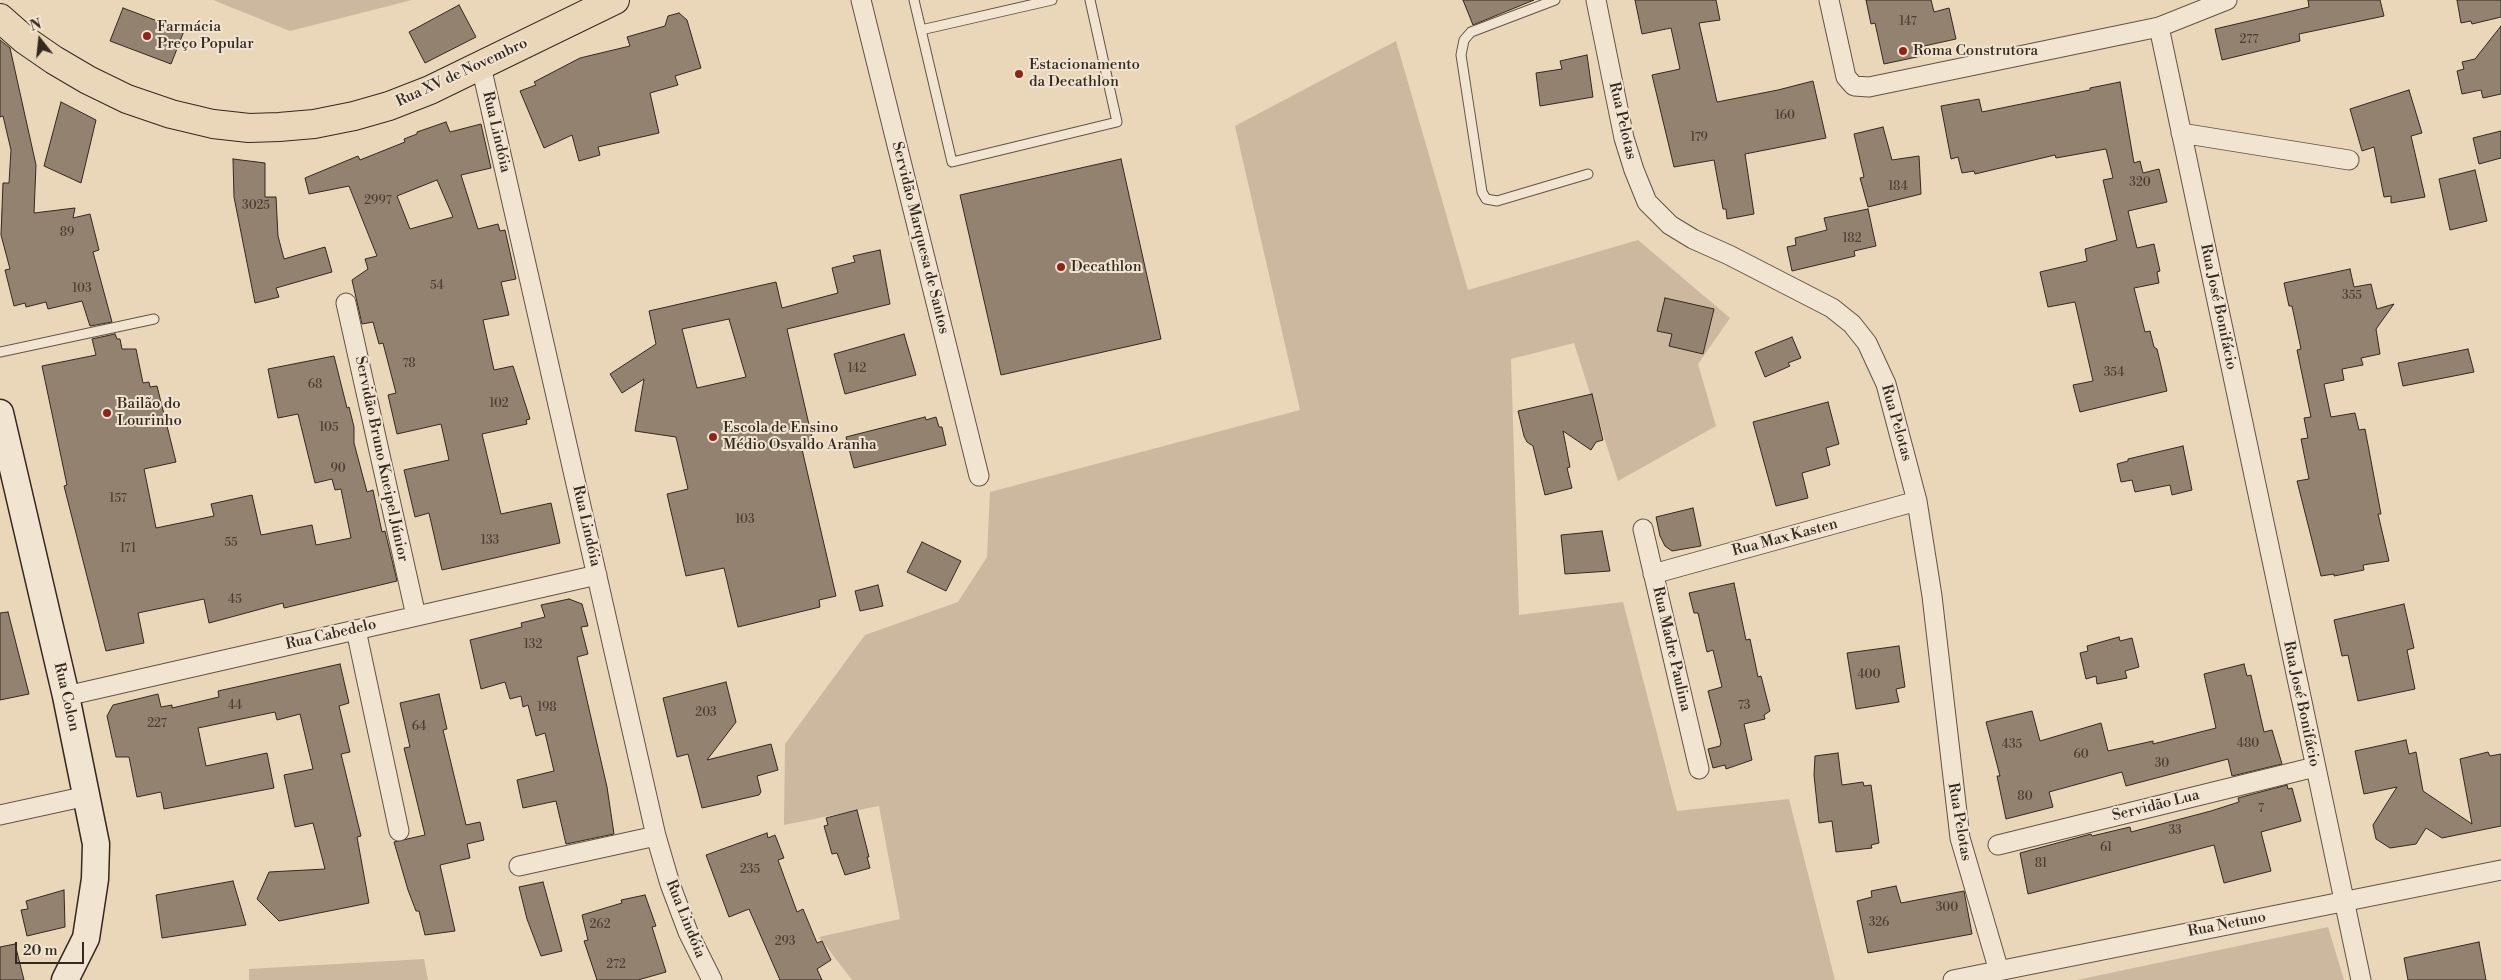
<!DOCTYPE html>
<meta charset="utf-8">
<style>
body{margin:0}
#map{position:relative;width:2501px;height:980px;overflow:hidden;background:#ead6b8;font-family:"Libre Bodoni",serif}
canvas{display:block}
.north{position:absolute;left:15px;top:15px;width:50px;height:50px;-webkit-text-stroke:4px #f1e4d1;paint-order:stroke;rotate:344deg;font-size:14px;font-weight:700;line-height:20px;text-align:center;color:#34281f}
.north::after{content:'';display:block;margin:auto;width:18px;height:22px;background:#34281f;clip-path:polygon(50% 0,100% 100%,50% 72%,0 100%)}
.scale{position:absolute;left:15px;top:942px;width:69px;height:22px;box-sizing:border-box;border:2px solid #34281f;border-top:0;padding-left:6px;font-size:15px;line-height:18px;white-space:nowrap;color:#34281f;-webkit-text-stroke:4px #f1e4d1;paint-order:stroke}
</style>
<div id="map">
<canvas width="2501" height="980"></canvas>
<div class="north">N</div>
<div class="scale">20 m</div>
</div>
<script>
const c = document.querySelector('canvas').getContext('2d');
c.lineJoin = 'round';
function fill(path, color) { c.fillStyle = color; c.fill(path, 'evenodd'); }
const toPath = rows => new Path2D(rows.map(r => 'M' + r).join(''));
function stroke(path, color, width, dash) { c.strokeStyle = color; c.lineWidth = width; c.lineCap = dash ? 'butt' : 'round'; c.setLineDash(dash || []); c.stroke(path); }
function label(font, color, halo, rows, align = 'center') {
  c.font = font + ' "Libre Bodoni",serif'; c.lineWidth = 4; c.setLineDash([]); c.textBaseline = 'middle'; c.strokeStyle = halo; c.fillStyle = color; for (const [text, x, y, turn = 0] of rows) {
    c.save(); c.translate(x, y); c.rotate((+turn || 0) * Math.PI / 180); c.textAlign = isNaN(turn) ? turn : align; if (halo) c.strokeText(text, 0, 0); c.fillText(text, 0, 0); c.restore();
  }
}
fill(toPath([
 [213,0,412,0,290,31],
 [1396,41,1468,290,1638,240,1730,318,1698,364,1716,426,1618,481,1574,343,1511,359,1519,615,1623,602,1677,811,1789,799,1835,980,852,980,819,937,900,919,879,806,784,825,785,744,865,635,958,602,987,557,990,492,1300,410,1235,126],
 [2328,927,2344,980,2077,980],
 [424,959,428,980,249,980,249,969]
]), '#cbb89e');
const building = toPath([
 [1463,0,1534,0,1473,25,1463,0],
 [1635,0,1716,0,1720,20,1699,23,1717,102,1778,90,1813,81,1826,138,1745,154,1754,214,1727,219,1726,209,1723,209,1714,160,1674,167,1652,75,1680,69,1671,28,1642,34,1635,0],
 [1866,0,1931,0,1934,12,1949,8,1956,39,1924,46,1926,55,1884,64,1875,23,1871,24,1866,0],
 [2308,0,2380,0,2384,16,2299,34,2300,41,2222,60,2215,29,2309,7,2308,0],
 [2457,0,2501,0,2501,17,2472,24,2471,21,2461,23,2457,0],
 [459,5,476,37,425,63,409,32,459,5],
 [123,8,184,31,171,64,110,41,123,8],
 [679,13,687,20,701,68,675,76,678,85,650,93,659,133,598,147,600,155,579,161,572,135,544,148,520,91,536,85,534,82,580,58,630,46,627,37,665,26,668,16,679,13],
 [2501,26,2501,94,2483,98,2481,90,2462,94,2457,71,2464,69,2462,62,2475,59,2501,26],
 [0,40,10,48,36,165,34,213,75,208,73,218,90,214,99,250,93,252,112,322,90,326,82,301,48,309,46,302,26,307,25,303,14,306,5,270,10,269,1,235,3,183,9,183,11,150,3,116,0,117,0,40],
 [1587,55,1593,97,1540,106,1536,73,1562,69,1560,61,1587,55],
 [2120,82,2134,163,2140,161,2143,173,2159,169,2167,202,2128,211,2137,248,2154,244,2160,271,2157,272,2159,283,2134,288,2145,332,2150,331,2154,347,2157,349,2167,391,2080,412,2073,385,2093,381,2075,302,2048,307,2040,272,2087,261,2085,249,2117,240,2103,180,2113,178,2106,149,2056,158,2055,155,1975,174,1974,171,1962,173,1958,157,1951,159,1941,106,1979,99,1982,112,2090,90,2090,88,2120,82],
 [2409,90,2422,133,2411,136,2425,197,2391,203,2391,196,2384,197,2374,147,2362,151,2350,109,2409,90],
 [61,102,96,120,81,183,44,166,61,102],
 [446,122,450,132,481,124,491,168,461,175,478,229,498,224,500,231,505,230,516,279,501,282,509,315,483,320,494,370,513,366,530,419,526,420,527,424,482,434,501,514,551,503,560,543,442,570,429,513,415,517,404,470,449,460,441,424,397,434,388,395,396,393,383,343,379,344,373,322,362,324,352,280,368,269,365,259,377,256,349,186,309,194,305,178,358,156,360,160,405,142,404,139,417,134,417,132,446,122],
 [437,180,453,217,410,229,397,196,437,180],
 [1883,127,1892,160,1919,156,1921,194,1868,207,1860,178,1864,177,1854,134,1883,127],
 [2501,131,2501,158,2479,164,2473,138,2501,131],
 [233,159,265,163,265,197,276,197,278,236,284,259,325,247,332,272,276,288,279,297,255,303,234,197,233,159],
 [1121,159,1161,339,1001,375,960,195,1121,159],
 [2475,170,2487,221,2450,230,2439,179,2475,170],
 [1868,209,1876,246,1854,251,1855,256,1792,271,1787,247,1796,245,1795,238,1827,230,1824,218,1868,209],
 [880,250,890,304,787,329,813,442,801,445,836,596,819,600,820,607,738,627,724,568,686,576,667,494,688,489,676,437,635,431,644,379,622,393,610,374,656,344,649,311,776,282,782,308,838,293,832,268,855,262,853,256,880,250],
 [729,319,746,377,697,388,682,329,729,319],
 [2350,269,2354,287,2371,284,2377,309,2394,304,2376,329,2380,354,2361,358,2363,365,2342,369,2344,380,2324,384,2331,417,2355,413,2359,430,2365,429,2381,514,2378,514,2389,561,2363,565,2364,570,2334,576,2334,574,2321,576,2297,481,2309,479,2301,439,2308,438,2304,418,2311,417,2297,350,2301,349,2292,306,2289,306,2284,283,2350,269],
 [1665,298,1714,309,1703,354,1669,346,1672,334,1657,331,1665,298],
 [115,334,117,339,120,339,122,349,136,349,143,383,149,382,150,387,157,386,176,462,144,469,156,528,214,516,211,504,252,495,261,535,312,525,316,545,351,538,341,489,335,490,332,479,315,483,298,414,278,418,268,369,334,356,347,408,349,407,354,427,354,443,367,492,373,490,382,532,385,531,397,581,284,608,283,603,209,623,204,599,138,613,144,643,106,651,64,486,67,485,42,366,96,355,92,339,115,334],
 [904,334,916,375,845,394,834,354,904,334],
 [1792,337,1801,358,1788,363,1790,366,1765,377,1755,352,1792,337],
 [2468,349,2474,372,2403,386,2398,363,2468,349],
 [1592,394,1603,440,1596,442,1591,450,1563,431,1570,467,1567,468,1572,488,1545,495,1533,446,1527,442,1524,436,1518,411,1592,394],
 [1828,402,1839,444,1826,448,1830,465,1802,473,1808,498,1776,506,1753,422,1828,402],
 [925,417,926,420,936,417,939,427,942,427,946,445,854,468,846,437,925,417],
 [2183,446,2192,490,2172,495,2170,485,2135,492,2132,480,2121,482,2117,464,2128,461,2128,459,2183,446],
 [1693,508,1701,546,1672,551,1665,546,1660,536,1656,517,1693,508],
 [1602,531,1610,571,1565,574,1561,535,1602,531],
 [922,542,961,561,946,591,907,572,922,542],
 [1734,583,1746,640,1750,639,1758,677,1761,676,1770,711,1764,715,1765,719,1744,724,1752,760,1726,769,1725,765,1713,768,1708,749,1720,746,1721,742,1708,691,1722,687,1713,650,1707,652,1698,613,1694,613,1689,593,1734,583],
 [878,585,883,606,860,611,855,591,878,585],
 [569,599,582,604,588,626,581,627,588,654,577,657,607,787,614,834,566,844,556,801,523,808,517,780,554,771,545,733,536,736,528,705,523,707,521,696,510,699,505,682,481,689,470,640,522,627,521,623,545,617,541,605,569,599],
 [2404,604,2414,648,2407,650,2415,689,2358,701,2348,655,2342,656,2334,620,2404,604],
 [8,612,29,694,0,700,0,613,8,612],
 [2119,637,2120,641,2132,638,2139,667,2125,671,2127,678,2097,684,2096,676,2086,679,2080,653,2088,651,2087,646,2119,637],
 [1899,646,1905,687,1896,689,1899,702,1856,709,1847,653,1899,646],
 [340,664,349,703,339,706,350,752,341,754,361,836,357,837,369,903,279,921,257,899,269,872,325,869,313,823,295,827,284,775,313,769,300,714,277,720,275,712,198,728,206,766,267,753,274,788,164,809,161,792,137,797,129,757,116,757,107,716,113,705,158,694,161,707,172,705,172,708,219,697,218,691,340,664],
 [2244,664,2247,676,2251,675,2264,732,2272,730,2282,764,2232,776,2228,759,2126,786,2122,772,2049,792,2053,807,2006,819,1997,776,2000,776,1986,722,2032,711,2040,741,2101,723,2108,751,2153,741,2153,744,2216,728,2204,674,2244,664],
 [726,682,736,722,707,760,771,744,778,770,757,776,761,792,759,795,702,808,688,754,677,757,663,698,726,682],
 [439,694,447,729,443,730,466,825,480,822,484,840,467,844,470,858,440,865,455,931,425,935,419,911,416,911,408,890,394,842,425,835,404,748,410,747,400,703,439,694],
 [2406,740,2409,754,2416,752,2423,791,2472,824,2460,759,2488,752,2490,756,2501,754,2501,826,2442,838,2426,828,2416,844,2390,848,2376,839,2373,825,2397,787,2364,794,2355,751,2406,740],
 [1838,753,1842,785,1863,782,1864,786,1871,785,1879,843,1871,845,1872,848,1836,852,1832,821,1819,823,1814,775,1815,756,1838,753],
 [2287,785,2288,789,2292,788,2301,821,2261,832,2271,871,2224,883,2214,845,2028,894,2020,853,2091,834,2092,836,2130,827,2131,832,2211,811,2239,802,2238,798,2287,785],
 [857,810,869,857,867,857,870,868,845,875,837,853,832,854,824,826,828,825,826,818,857,810],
 [767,833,768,838,775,835,784,858,778,860,797,912,803,909,817,943,822,941,831,960,817,969,822,980,780,980,749,909,729,917,706,855,767,833],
 [233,881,246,925,162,938,156,895,233,881],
 [543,882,562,951,541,956,527,919,519,887,543,882],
 [1896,886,1901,903,1964,891,1972,934,1868,953,1857,901,1872,897,1871,891,1896,886],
 [64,890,65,927,27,936,21,910,28,909,26,901,64,890],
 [645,895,656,926,652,927,666,972,638,980,597,980,584,941,588,940,582,915,622,903,621,900,645,895],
 [2479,942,2486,980,2408,980,2404,958,2479,942],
 [15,944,24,980,0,980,0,947,15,944]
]);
fill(building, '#93826f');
stroke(building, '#34281f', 1);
const lane = toPath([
 [914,0,952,162,1117,122,1090,0],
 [1555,0,1471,32,1464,40,1461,55,1482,192,1486,199,1497,201,1588,174],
 [921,30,1052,0],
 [0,352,154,319]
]);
const street = toPath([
 [861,0,979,476],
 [1596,0,1624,138,1634,170,1647,202,1670,225,1693,239,1729,255,1832,308,1852,324,1867,343,1886,384,1917,501,1932,596,1960,838,1999,971],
 [1829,0,1846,77,1854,86,1869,87,2159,27,2361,980],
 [2159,27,2227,0],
 [481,66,656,836,670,884,688,932,712,980],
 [2181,133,2349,160],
 [346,303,416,616],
 [1643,529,1699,769],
 [1653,574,1917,501],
 [356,630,399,831],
 [66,696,597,575],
 [0,815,87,796],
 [1998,845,2315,767],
 [519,866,656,836],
 [1953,980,2501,870]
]);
const secondary = toPath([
 [0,413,66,696,96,844,95,879,86,938,65,980]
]);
const primary = toPath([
 [0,18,25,40,54,60,88,80,127,99,171,114,213,124,249,128,279,127,314,124,354,116,389,106,430,90,615,0]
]);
stroke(lane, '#625445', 11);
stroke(street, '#625445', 21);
stroke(secondary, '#34281f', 29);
stroke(primary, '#34281f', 30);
stroke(lane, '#f1e4d1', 9);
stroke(street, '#f1e4d1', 19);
stroke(secondary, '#f1e4d1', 26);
stroke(primary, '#ead6b8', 28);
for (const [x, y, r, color] of [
 [147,36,5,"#8f2418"],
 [1903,51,5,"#8f2418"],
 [1019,74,5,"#8f2418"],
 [1061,267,5,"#8f2418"],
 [107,413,5,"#8f2418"],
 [713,437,5,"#8f2418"]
]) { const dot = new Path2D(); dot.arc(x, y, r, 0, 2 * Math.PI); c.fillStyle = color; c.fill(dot); stroke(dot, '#f1e4d1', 2); }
label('12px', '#4c3e33', null, [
 ["147",1908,22],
 ["277",2249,40],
 ["160",1785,116],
 ["179",1699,138],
 ["320",2140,183],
 ["184",1898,187],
 ["2997",378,201],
 ["3025",256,206],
 ["89",67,233],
 ["182",1852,239],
 ["54",437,286],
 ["103",82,289],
 ["355",2352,296],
 ["78",409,364],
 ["142",857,369],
 ["354",2114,373],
 ["68",315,385],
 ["102",499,404],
 ["105",329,428],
 ["90",338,469],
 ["157",118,499],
 ["103",745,520],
 ["133",490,541],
 ["55",231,543],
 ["171",128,549],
 ["45",235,600],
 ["132",533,645],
 ["400",1869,675],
 ["44",235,706],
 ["73",1744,706],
 ["198",547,708],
 ["203",706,713],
 ["227",157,724],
 ["64",419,727],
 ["480",2248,744],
 ["435",2012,745],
 ["60",2081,755],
 ["30",2162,764],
 ["80",2025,797],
 ["7",2261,809],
 ["33",2175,831],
 ["61",2106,848],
 ["81",2041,864],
 ["235",750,870],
 ["300",1947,908],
 ["326",1879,923],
 ["262",600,925],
 ["293",785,942],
 ["272",616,965]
]);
label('15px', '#34281f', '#f1e4d1', [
 ["Farmácia",157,27],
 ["Preço Popular",157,44],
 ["Roma Construtora",1913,51],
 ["Estacionamento",1029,65],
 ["da Decathlon",1029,82],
 ["Decathlon",1071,267],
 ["Bailão do",117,404],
 ["Lourinho",117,421],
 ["Escola de Ensino",723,428],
 ["Médio Osvaldo Aranha",723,445]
], 'left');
label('15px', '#34281f', '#f1e4d1', [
 ["Rua XV de Novembro",462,73,-25],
 ["Rua Pelotas",1622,121,77],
 ["Rua Lindóia",496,132,77],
 ["Servidão Marquesa de Santos",920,238,76],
 ["Rua José Bonifácio",2218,307,78],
 ["Rua Pelotas",1896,423,74],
 ["Servidão Bruno Kneipel Júnior",381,459,78],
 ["Rua Lindóia",586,526,77],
 ["Rua Max Kasten",1785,538,-15],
 ["Rua Cabedelo",331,635,-13],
 ["Rua Madre Paulina",1671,649,77],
 ["Rua Colon",66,697,77],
 ["Rua José Bonifácio",2301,704,78],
 ["Servidão Lua",2156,806,-14],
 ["Rua Pelotas",1959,822,80],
 ["Rua Lindóia",685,919,68],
 ["Rua Netuno",2227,925,-11]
]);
</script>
